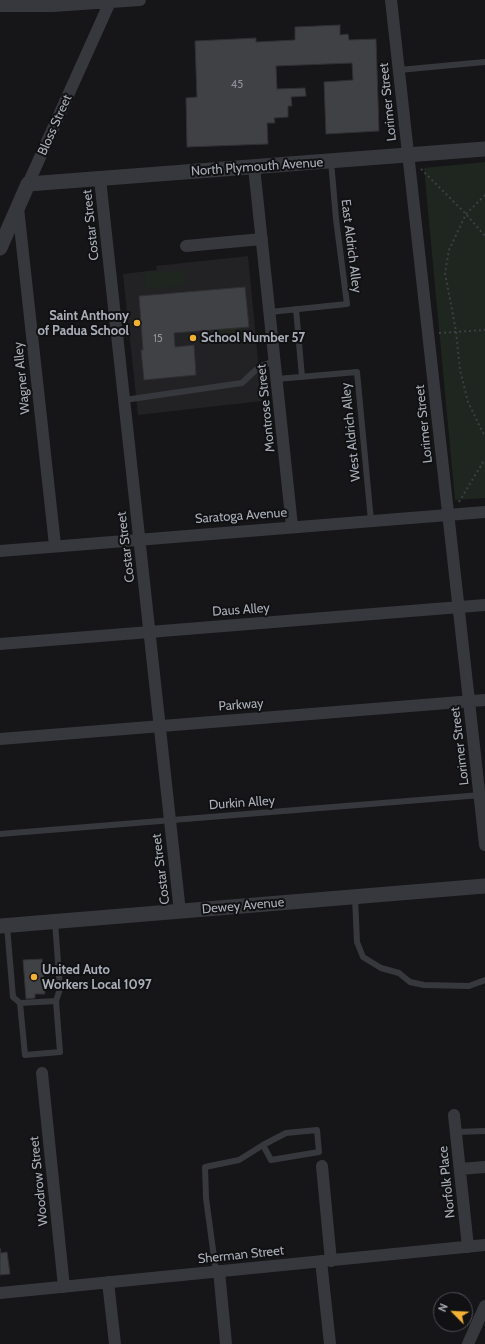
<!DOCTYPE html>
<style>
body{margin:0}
#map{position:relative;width:485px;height:1344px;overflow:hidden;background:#161618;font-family:Cabin,sans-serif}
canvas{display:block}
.north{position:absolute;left:433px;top:1292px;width:40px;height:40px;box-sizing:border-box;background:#111113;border:1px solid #4d4f55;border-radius:50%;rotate:294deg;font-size:11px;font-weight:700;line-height:16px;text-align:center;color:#a8adb8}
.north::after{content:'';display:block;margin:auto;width:14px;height:18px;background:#f2b134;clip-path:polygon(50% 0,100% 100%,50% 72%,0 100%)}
</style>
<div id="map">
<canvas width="485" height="1344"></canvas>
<div class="north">N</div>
</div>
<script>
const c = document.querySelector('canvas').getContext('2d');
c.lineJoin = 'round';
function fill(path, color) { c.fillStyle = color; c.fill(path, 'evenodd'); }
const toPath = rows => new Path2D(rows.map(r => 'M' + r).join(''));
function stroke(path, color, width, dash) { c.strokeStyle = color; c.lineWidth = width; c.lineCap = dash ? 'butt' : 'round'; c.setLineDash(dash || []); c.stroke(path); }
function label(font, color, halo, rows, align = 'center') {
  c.font = font + ' Cabin,sans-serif'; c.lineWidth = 4; c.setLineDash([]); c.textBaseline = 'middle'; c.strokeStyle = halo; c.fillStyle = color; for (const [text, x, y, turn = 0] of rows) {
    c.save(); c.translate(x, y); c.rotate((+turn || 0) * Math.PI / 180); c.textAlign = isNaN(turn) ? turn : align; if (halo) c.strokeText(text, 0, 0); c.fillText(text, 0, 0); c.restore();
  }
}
fill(toPath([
 [248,256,262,401,138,415,123,274,157,270,156,266]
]), '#222225');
fill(toPath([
 [485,162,485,498,455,500,424,168],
 [184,270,185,286,146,289,145,273],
 [245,327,245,340,213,343,212,330]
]), '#1e261f');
const building = toPath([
 [340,25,340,35,348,34,349,40,376,39,379,131,326,134,324,82,353,80,352,63,276,66,277,89,305,88,306,96,291,97,292,106,288,106,288,117,274,118,275,123,267,123,268,144,187,147,186,98,197,97,195,41,256,38,256,42,295,40,295,27,340,25],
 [245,287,249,327,174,333,175,347,194,345,196,375,144,380,141,350,143,350,139,296,245,287],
 [42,959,45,994,35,994,35,998,26,999,23,960,42,959],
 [0,1248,1,1253,7,1252,10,1274,0,1275,0,1248]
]);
fill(building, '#404145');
stroke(building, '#303034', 1);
stroke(toPath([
 [421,169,466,214,485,236],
 [485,195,466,214,449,250,445,273,456,331,460,370,468,402,485,437],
 [439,333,485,330],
 [459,502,485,459]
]), '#3d3f44', 2, [2, 3]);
stroke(toPath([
 [399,70,485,62],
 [296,309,302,377],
 [270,312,347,304,336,219,331,161],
 [277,379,357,372,371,521],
 [124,400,242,383,260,366,275,361],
 [0,834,481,795],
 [355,897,357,942,363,957,381,968,399,973,410,982,424,985,469,986,485,980],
 [7,926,13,997,20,1003,25,1055,60,1052,56,1001,60,989,55,922],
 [20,1003,56,1001],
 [456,1132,485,1131],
 [216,1272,206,1198,205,1167,239,1160,263,1145,286,1133,317,1130,319,1152,271,1160,263,1145]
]), '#37383d', 6);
stroke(toPath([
 [391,0,485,845],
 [0,6,53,6,140,0],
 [254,167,292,526],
 [100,179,180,912],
 [28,184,110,2],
 [18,208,55,545],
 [186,246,262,239],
 [0,551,485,512],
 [0,644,485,605],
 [0,739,485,700],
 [42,1073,64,1287],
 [454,1115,468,1247],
 [322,1166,331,1261],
 [460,1169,485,1167],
 [321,1261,330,1344],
 [219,1271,226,1344],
 [108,1282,115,1344],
 [0,1293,485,1245],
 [468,1344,485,1306]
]), '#37383d', 12);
stroke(toPath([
 [0,248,28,184,485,149],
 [0,926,485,886]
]), '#37383d', 15);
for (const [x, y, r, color] of [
 [137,323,4,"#f2b134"],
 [193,338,4,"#f2b134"],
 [34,977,4,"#f2b134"]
]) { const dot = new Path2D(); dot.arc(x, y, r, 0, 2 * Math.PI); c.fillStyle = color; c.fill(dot); stroke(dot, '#111113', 1.5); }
label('11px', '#8e929b', null, [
 ["45",237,85],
 ["15",158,339]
]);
label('13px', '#a8adb8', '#111113', [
 ["Lorimer Street",388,102,-96],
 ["Bloss Street",55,125,-66],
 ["North Plymouth Avenue",257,167,-4],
 ["Costar Street",91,225,-96],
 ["East Aldrich Alley",351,246,83],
 ["Wagner Alley",22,378,-96],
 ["Montrose Street",266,408,-96],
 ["Lorimer Street",424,424,-96],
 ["West Aldrich Alley",351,432,-96],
 ["Saratoga Avenue",241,516,-4],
 ["Costar Street",126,547,-97],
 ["Daus Alley",241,610,-4],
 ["Parkway",241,705,-4],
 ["Lorimer Street",460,746,-97],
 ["Durkin Alley",242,803,-4],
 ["Costar Street",161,869,-97],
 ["Dewey Avenue",243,906,-5],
 ["Woodrow Street",39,1181,-96],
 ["Norfolk Place",447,1182,-96],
 ["Sherman Street",241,1255,-6]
]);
label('bold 13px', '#a8adb8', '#111113', [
 ["Saint Anthony",129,316,"right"],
 ["of Padua School",129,331,"right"],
 ["School Number 57",201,338],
 ["United Auto",42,970],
 ["Workers Local 1097",42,985]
], 'left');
</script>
